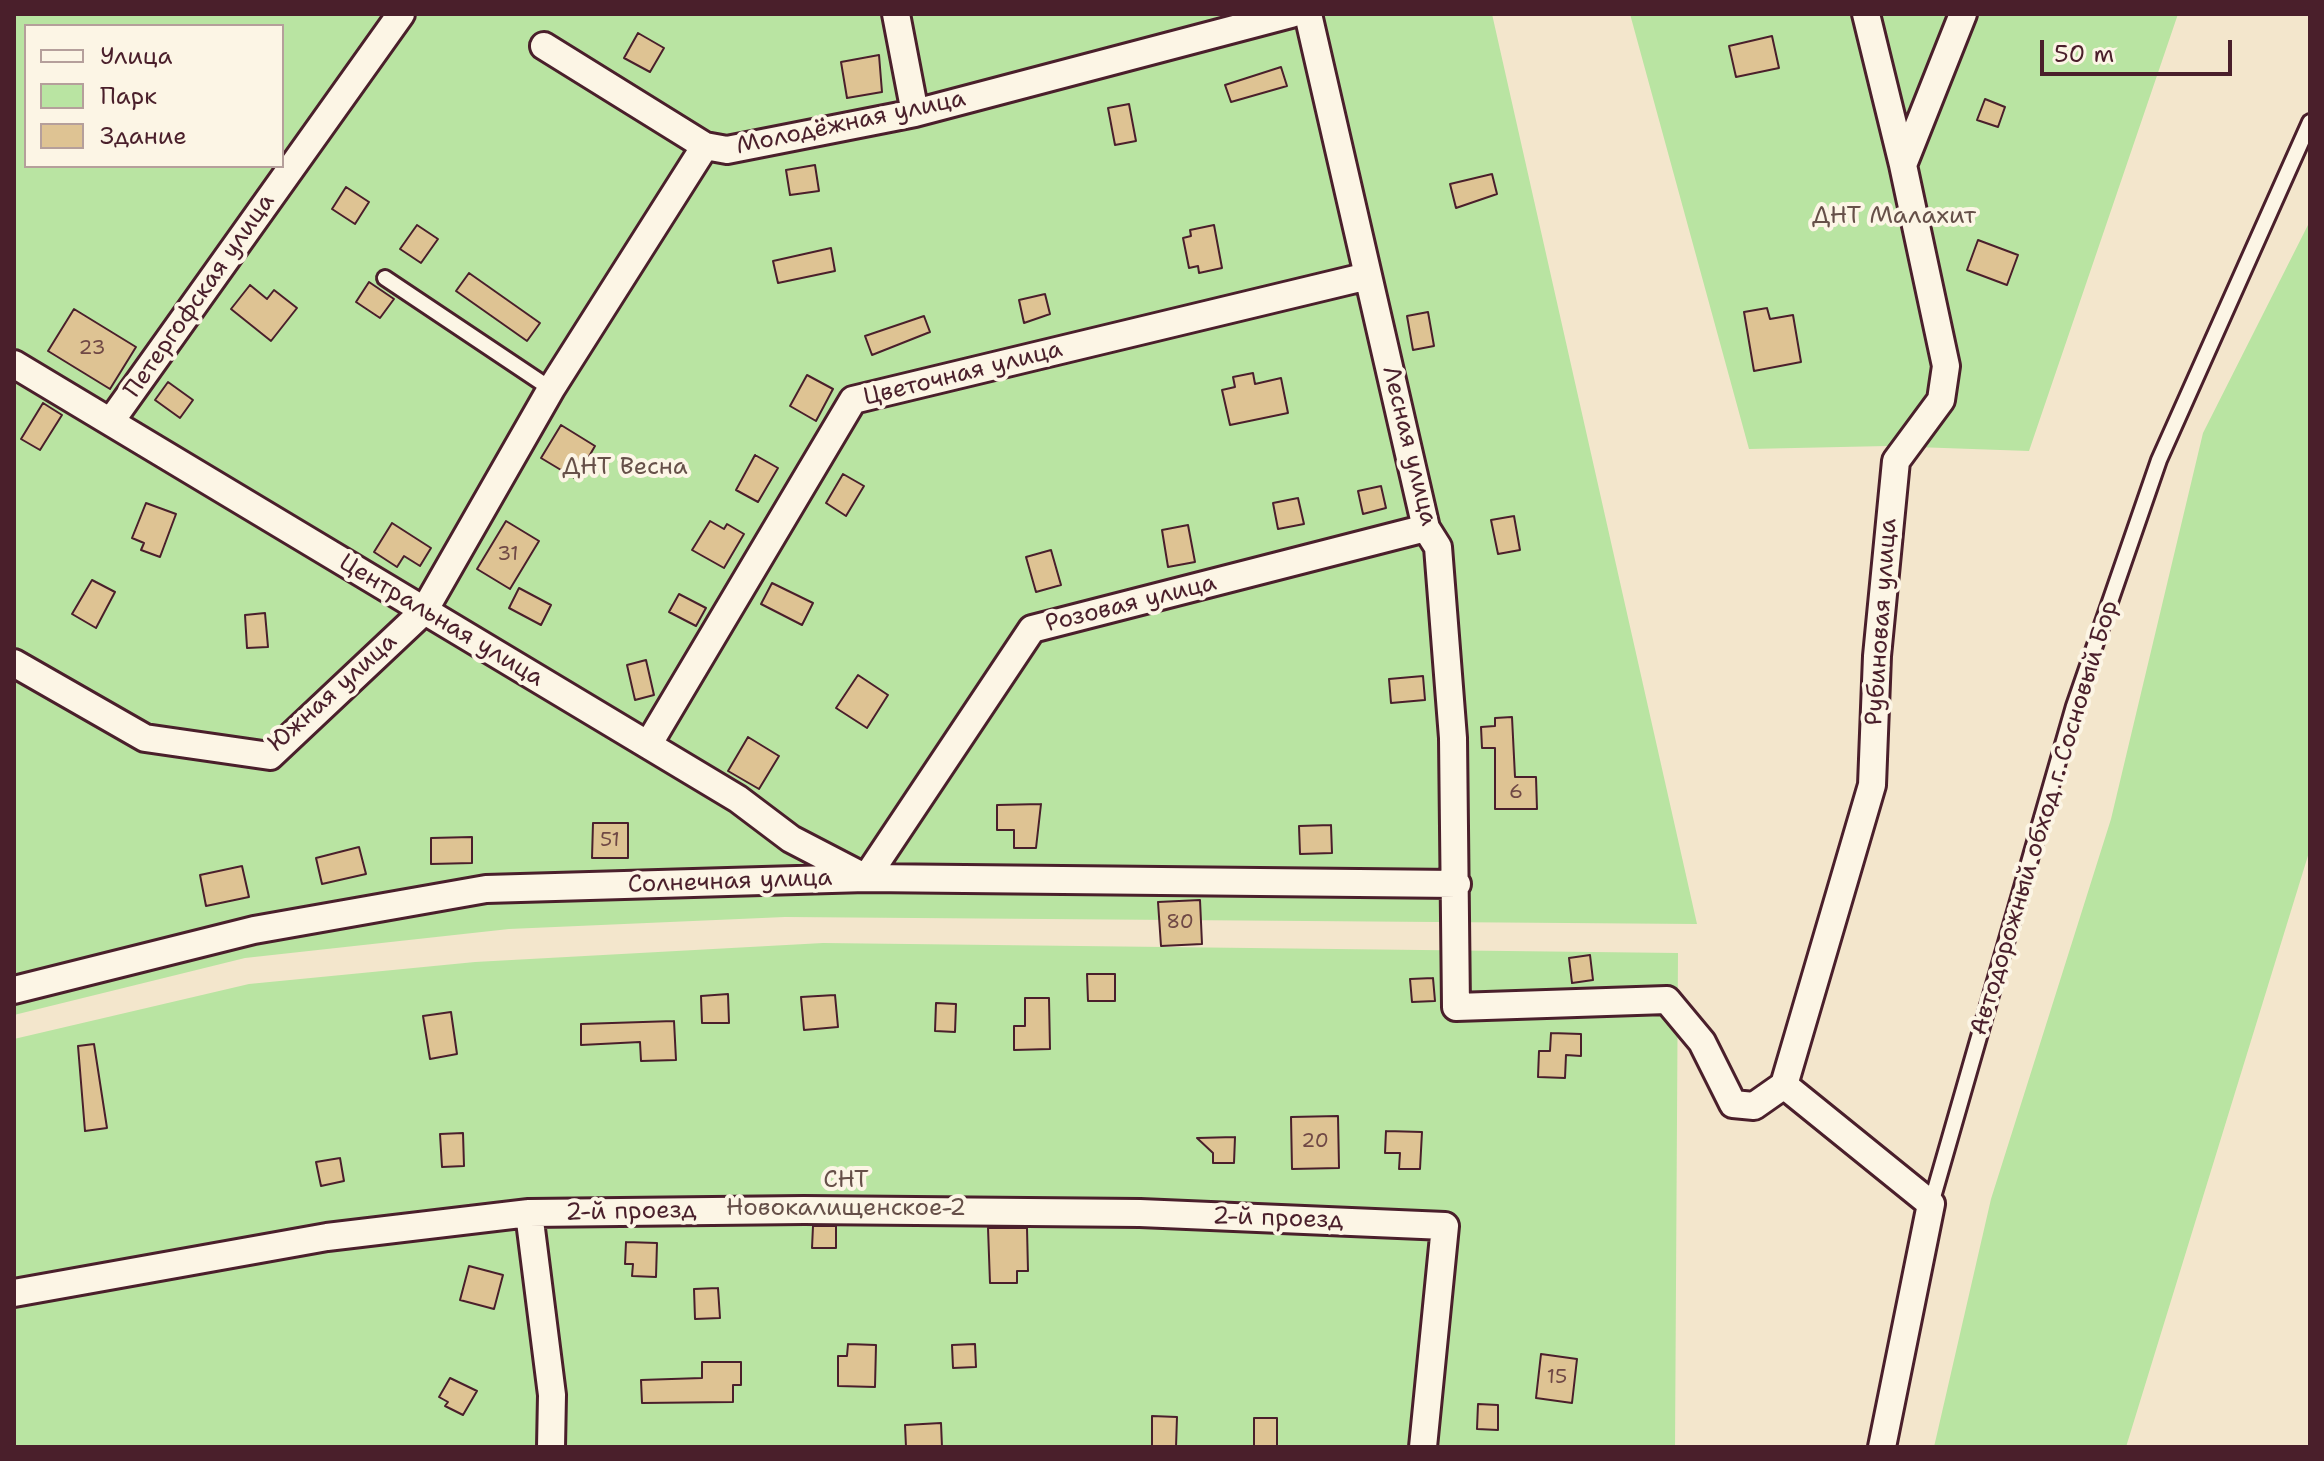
<!DOCTYPE html>
<meta charset="utf-8">
<style>
body{margin:0}
#map{position:relative;width:2324px;height:1461px;overflow:hidden;background:#f3e6cc;font-family:"Shantell Sans",sans-serif}
canvas{display:block}
.frame{position:absolute;inset:0;border:16px solid #4a1f2b;pointer-events:none}
.legend{position:absolute;left:24px;top:24px;width:260px;height:144px;box-sizing:border-box;background:#fcf5e5;border:2px solid #b59f9b;margin:0;padding:10px 14px;list-style:none;font-size:24px;color:#4a1f2b}
.legend li{display:flex;align-items:center;gap:16px;height:40px}
.legend b{width:40px;border:2px solid #b59f9b}
.scale{position:absolute;left:2040px;top:40px;width:192px;height:36px;box-sizing:border-box;border:4px solid #4a1f2b;border-top:0;padding-left:10px;font-size:24px;line-height:28px;white-space:nowrap;color:#4a1f2b;-webkit-text-stroke:6px #fcf5e5;paint-order:stroke}
</style>
<div id="map">
<canvas width="2324" height="1461"></canvas>
<div class="frame"></div>
<ul class="legend">
<li><b style="height:10px;background:#fcf5e5"></b>Улица</li>
<li><b style="height:22px;background:#b9e4a2"></b>Парк</li>
<li><b style="height:22px;background:#dec393"></b>Здание</li>
</ul>
<div class="scale">50 m</div>
</div>
<script>
const c = document.querySelector('canvas').getContext('2d');
c.lineJoin = 'round';
function fill(path, color) { c.fillStyle = color; c.fill(path, 'evenodd'); }
const toPath = rows => new Path2D(rows.map(r => 'M' + r).join(''));
function stroke(path, color, width, dash) { c.strokeStyle = color; c.lineWidth = width; c.lineCap = dash ? 'butt' : 'round'; c.setLineDash(dash || []); c.stroke(path); }
function label(font, color, halo, rows, align = 'center') {
  c.font = font + ' "Shantell Sans",sans-serif'; c.lineWidth = 8; c.setLineDash([]); c.textBaseline = 'middle'; c.strokeStyle = halo; c.fillStyle = color; for (const [text, x, y, turn = 0] of rows) {
    c.save(); c.translate(x, y); c.rotate((+turn || 0) * Math.PI / 180); c.textAlign = isNaN(turn) ? turn : align; if (halo) c.strokeText(text, 0, 0); c.fillText(text, 0, 0); c.restore();
  }
}
fill(toPath([
 [14,14,1492,14,1697,924,785,917,509,929,245,958,14,1015],
 [26,26,282,26,282,166,26,166],
 [1630,14,2178,14,2029,451,1887,446,1749,449],
 [2310,221,2310,849,2126,1447,1934,1447,1991,1199,2111,819,2203,433],
 [823,943,1678,953,1675,1447,14,1447,14,1039,249,984,475,962]
]), '#b9e4a2');
const building = toPath([
 [638,33,664,48,650,72,624,58,638,33],
 [1772,36,1779,68,1736,77,1729,46,1772,36],
 [879,55,882,92,847,98,841,62,879,55],
 [1281,67,1287,86,1231,102,1225,85,1281,67],
 [1985,99,2005,107,1998,127,1977,120,1985,99],
 [1129,104,1136,141,1115,145,1108,108,1129,104],
 [815,165,819,191,790,195,786,170,815,165],
 [1492,174,1497,194,1456,208,1450,184,1492,174],
 [346,187,369,202,355,224,332,209,346,187],
 [417,225,438,239,421,263,400,249,417,225],
 [1214,225,1222,268,1199,273,1198,266,1189,268,1183,238,1191,236,1190,230,1214,225],
 [1978,240,2018,255,2007,285,1967,270,1978,240],
 [831,248,835,271,778,283,773,261,831,248],
 [469,273,540,323,527,341,456,291,469,273],
 [369,282,394,299,380,318,356,302,369,282],
 [250,285,267,299,274,290,297,308,271,341,231,309,250,285],
 [1045,294,1050,314,1024,323,1019,300,1045,294],
 [1767,308,1770,319,1793,315,1801,362,1754,371,1744,312,1767,308],
 [74,309,136,347,110,389,48,351,74,309],
 [1428,312,1434,346,1413,350,1407,316,1428,312],
 [924,316,930,332,872,355,865,336,924,316],
 [1253,373,1255,384,1281,378,1288,413,1230,425,1222,390,1235,387,1233,377,1253,373],
 [807,375,833,389,816,421,790,406,807,375],
 [168,382,193,400,180,418,155,400,168,382],
 [43,403,62,415,40,450,21,439,43,403],
 [561,425,595,446,576,479,541,458,561,425],
 [755,455,778,468,758,502,736,490,755,455],
 [843,474,864,486,846,516,826,503,843,474],
 [1381,486,1386,508,1363,514,1358,491,1381,486],
 [1298,498,1304,524,1278,529,1273,503,1298,498],
 [146,503,176,514,160,557,141,550,144,543,132,538,146,503],
 [1514,516,1520,550,1498,554,1491,520,1514,516],
 [506,521,539,541,510,589,477,569,506,521],
 [710,521,724,529,727,524,744,534,724,568,692,550,710,521],
 [392,523,431,548,420,566,404,556,397,567,374,552,392,523],
 [1188,525,1195,562,1168,567,1162,530,1188,525],
 [1051,550,1061,585,1036,592,1026,557,1051,550],
 [92,580,115,592,96,628,72,614,92,580],
 [772,583,813,603,802,625,761,604,772,583],
 [519,588,551,605,541,625,509,608,519,588],
 [679,594,706,608,696,626,669,612,679,594],
 [265,613,268,647,247,648,245,615,265,613],
 [646,660,654,695,635,700,627,665,646,660],
 [858,675,888,695,867,728,836,708,858,675],
 [1423,676,1425,700,1391,703,1389,679,1423,676],
 [1512,717,1515,777,1536,777,1537,809,1495,809,1495,748,1482,748,1481,727,1495,726,1495,718,1512,717],
 [748,737,779,756,759,789,728,771,748,737],
 [1041,804,1036,848,1014,848,1014,830,997,830,997,805,1041,804],
 [593,823,628,823,628,858,592,858,593,823],
 [1331,825,1332,853,1300,854,1299,826,1331,825],
 [472,837,472,863,431,864,431,838,472,837],
 [359,847,366,874,322,884,316,858,359,847],
 [242,866,249,897,206,906,200,875,242,866],
 [1200,900,1202,944,1161,946,1158,902,1200,900],
 [1590,955,1593,980,1572,983,1569,958,1590,955],
 [1087,974,1115,974,1115,1001,1088,1001,1087,974],
 [1433,978,1435,1001,1412,1002,1410,979,1433,978],
 [728,994,729,1023,702,1023,701,996,728,994],
 [835,995,838,1027,804,1030,801,997,835,995],
 [1025,998,1049,998,1050,1049,1014,1050,1014,1026,1025,1026,1025,998],
 [936,1003,956,1004,955,1032,935,1031,936,1003],
 [451,1012,457,1054,430,1059,423,1016,451,1012],
 [674,1021,676,1060,641,1061,640,1042,581,1045,581,1024,674,1021],
 [1551,1033,1581,1034,1581,1056,1566,1055,1565,1078,1538,1077,1539,1051,1550,1051,1551,1033],
 [94,1044,107,1128,85,1131,78,1046,94,1044],
 [1338,1116,1339,1168,1292,1169,1291,1117,1338,1116],
 [1386,1131,1422,1132,1420,1169,1399,1169,1400,1153,1385,1153,1386,1131],
 [463,1133,464,1166,442,1167,440,1134,463,1133],
 [1235,1137,1234,1163,1213,1163,1213,1153,1197,1138,1235,1137],
 [340,1158,344,1181,321,1186,316,1162,340,1158],
 [813,1226,836,1226,836,1248,812,1248,813,1226],
 [988,1228,1027,1228,1028,1271,1017,1271,1017,1283,990,1283,988,1228],
 [626,1242,657,1243,656,1277,632,1276,633,1264,625,1264,626,1242],
 [469,1266,503,1275,494,1309,460,1300,469,1266],
 [718,1288,720,1318,695,1319,694,1289,718,1288],
 [848,1344,876,1345,875,1387,838,1386,838,1356,847,1356,848,1344],
 [975,1344,976,1367,953,1368,952,1345,975,1344],
 [1541,1354,1577,1359,1572,1403,1536,1398,1541,1354],
 [702,1362,741,1362,741,1385,733,1385,733,1402,642,1403,641,1380,702,1378,702,1362],
 [450,1378,477,1391,463,1415,445,1406,448,1402,439,1397,450,1378],
 [1478,1404,1498,1405,1498,1430,1477,1429,1478,1404],
 [1152,1416,1177,1417,1176,1447,1152,1447,1152,1416],
 [1254,1418,1277,1418,1277,1447,1254,1447,1254,1418],
 [941,1423,942,1447,906,1447,905,1425,941,1423]
]);
fill(building, '#dec393');
stroke(building, '#4a1f2b', 2);
const lane = toPath([
 [385,278,551,389],
 [1931,1204,2074,706,2159,460,2310,122]
]);
const street = toPath([
 [896,14,915,113],
 [1308,14,1426,528,1438,547,1453,738,1456,1007,1667,1000,1702,1042,1733,1104,1754,1106,1784,1085],
 [1866,14,1903,165],
 [544,46,705,146],
 [14,364,738,799,791,839,866,878,1032,629,1426,528],
 [111,421,401,14],
 [14,663,145,738,270,756,424,611,551,389,705,146,727,150,915,113,1291,14],
 [648,745,853,400,1368,276],
 [14,990,254,930,486,889,866,878,1457,884],
 [1784,1085,1872,785,1877,656,1896,461,1941,400,1946,366,1903,165,1963,14],
 [1784,1085,1931,1204,1882,1447],
 [529,1213,552,1395,551,1447],
 [14,1293,327,1237,529,1213,804,1210,1140,1213,1445,1226,1423,1447]
]);
stroke(lane, '#4a1f2b', 20);
stroke(street, '#4a1f2b', 32);
stroke(lane, '#fcf5e5', 14);
stroke(street, '#fcf5e5', 26);
label('20px', '#6f4845', null, [
 ["23",92,349],
 ["31",508,555],
 ["6",1516,793],
 ["51",610,841],
 ["80",1180,923],
 ["20",1315,1142],
 ["15",1557,1378]
]);
label('24px', '#4a1f2b', '#fcf5e5', [
 ["Молодёжная улица",851,123,-12],
 ["Петергофская улица",200,296,-55],
 ["Цветочная улица",963,374,-14],
 ["Лесная улица",1409,446,76],
 ["Розовая улица",1131,604,-14],
 ["Центральная улица",441,621,31],
 ["Рубиновая улица",1882,622,-86],
 ["Южная улица",333,693,-42],
 ["Автодорожный обход г. Сосновый Бор",2045,818,-73],
 ["Солнечная улица",730,882,-2],
 ["2-й проезд",631,1212,-1],
 ["2-й проезд",1278,1219,2]
]);
label('24px', '#665049', '#fcf5e5', [
 ["ДНТ Малахит",1894,217],
 ["ДНТ Весна",625,468],
 ["СНТ",846,1181],
 ["Новокалищенское-2",846,1209]
]);
</script>
